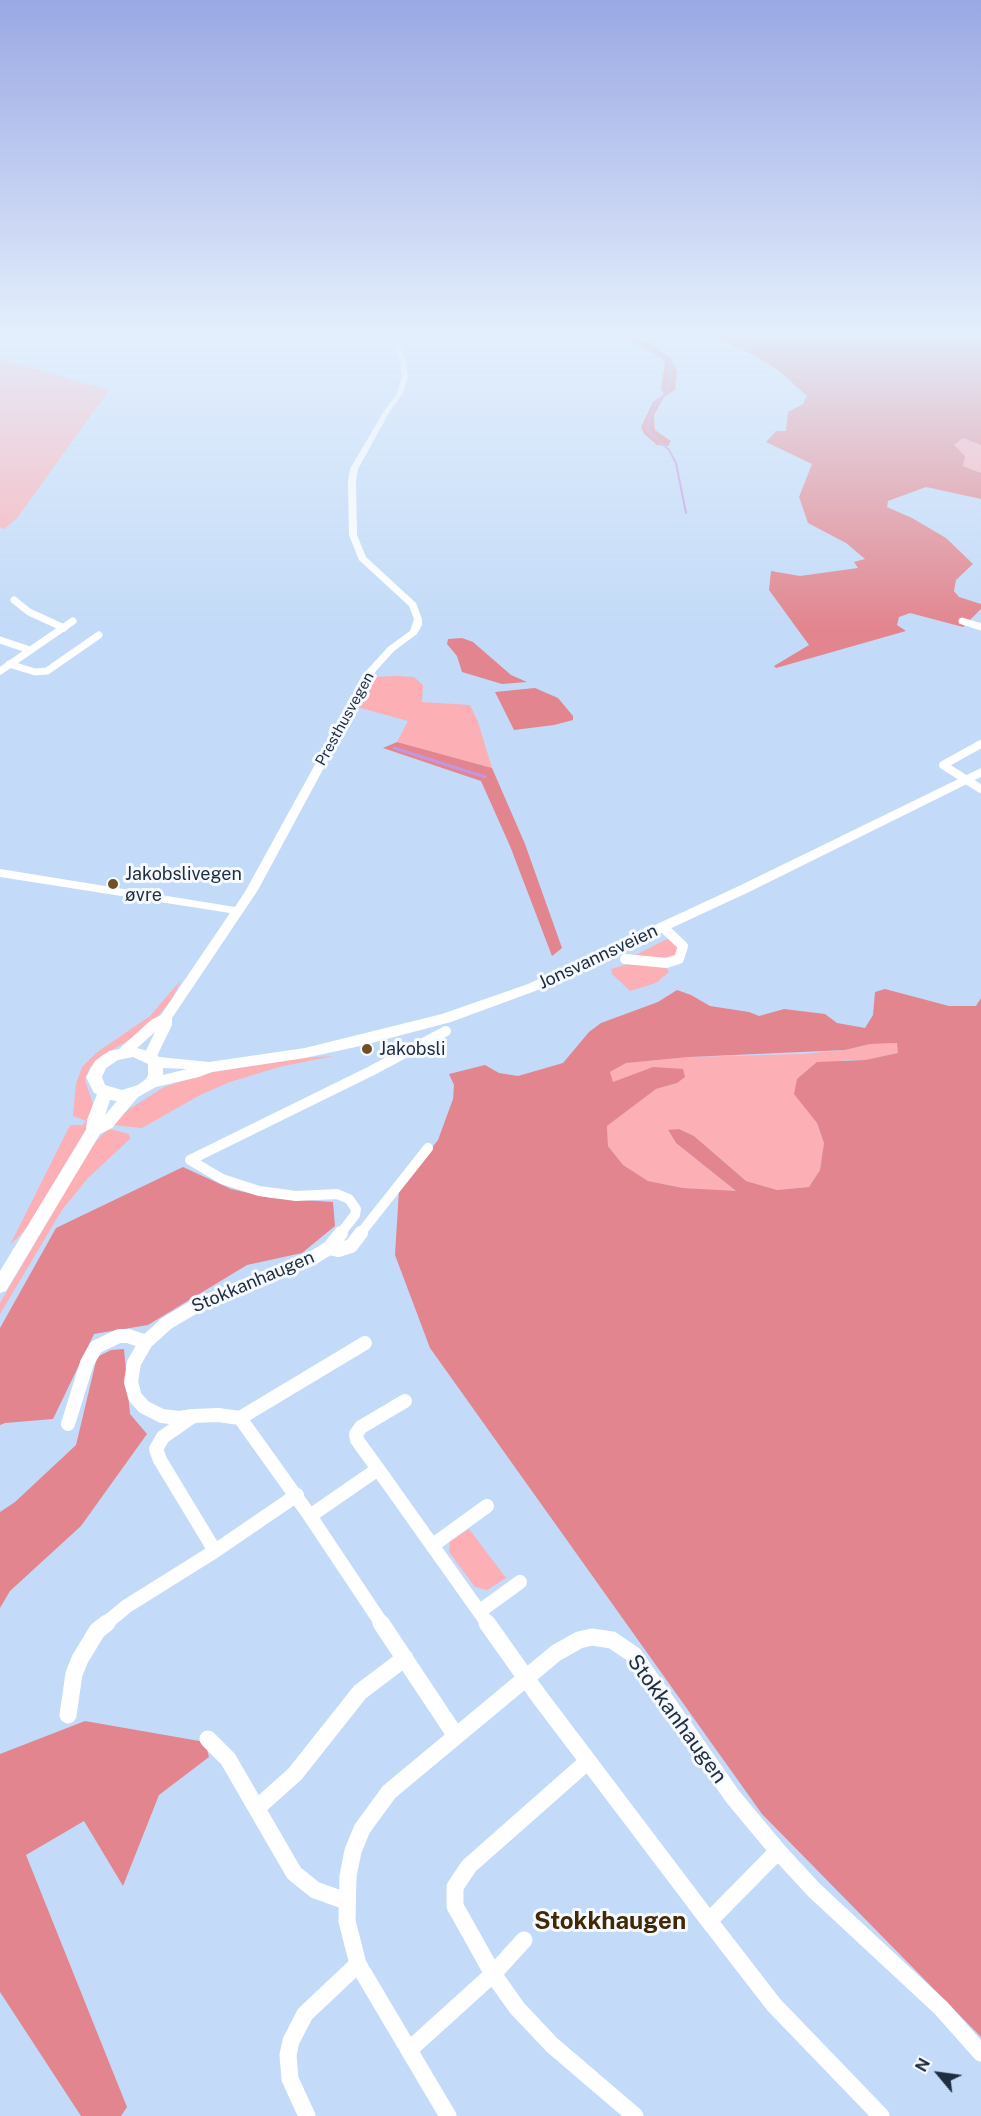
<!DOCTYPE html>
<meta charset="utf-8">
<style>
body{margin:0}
#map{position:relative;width:981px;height:2116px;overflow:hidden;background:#c3dbf8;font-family:"Public Sans",sans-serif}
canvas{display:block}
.north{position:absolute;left:909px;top:2044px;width:60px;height:60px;-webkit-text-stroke:4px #f6faff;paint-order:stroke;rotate:299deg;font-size:16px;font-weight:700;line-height:24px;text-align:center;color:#1e2d3f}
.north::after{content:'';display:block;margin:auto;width:21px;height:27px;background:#1e2d3f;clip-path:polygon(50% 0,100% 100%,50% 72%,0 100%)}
</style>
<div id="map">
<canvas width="981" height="2116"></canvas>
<div class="north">N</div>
</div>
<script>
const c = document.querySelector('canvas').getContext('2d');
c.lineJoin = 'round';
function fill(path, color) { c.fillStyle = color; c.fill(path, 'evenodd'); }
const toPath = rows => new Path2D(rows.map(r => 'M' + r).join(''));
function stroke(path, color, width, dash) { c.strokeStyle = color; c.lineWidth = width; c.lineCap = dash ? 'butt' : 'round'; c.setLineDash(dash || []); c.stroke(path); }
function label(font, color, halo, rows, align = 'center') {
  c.font = font + ' "Public Sans",sans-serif'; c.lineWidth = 6; c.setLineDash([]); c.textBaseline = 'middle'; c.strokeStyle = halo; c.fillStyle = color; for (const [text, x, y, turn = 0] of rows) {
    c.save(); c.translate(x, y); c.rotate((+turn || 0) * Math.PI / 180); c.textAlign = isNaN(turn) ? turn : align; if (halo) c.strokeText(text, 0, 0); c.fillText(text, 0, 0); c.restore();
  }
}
fill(toPath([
 [0,359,109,390,17,518,4,529,0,528],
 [963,438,981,445,981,473,963,466,963,460,954,445],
 [399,676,414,677,423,685,422,702,470,705,478,722,492,768,397,742,408,721,357,707,373,677],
 [669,938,680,948,673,958,634,956],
 [632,963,666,967,669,972,656,983,630,991,612,974,611,969],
 [181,980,172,999,154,1021,129,1040,101,1056,90,1067,85,1080,93,1104,87,1127,28,1227,10,1245,68,1129,71,1125,83,1125,86,1121,73,1116,76,1084,82,1067,96,1053,150,1016],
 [898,1043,898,1053,865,1060,844,1060,795,1094,817,1123,824,1143,820,1170,809,1187,777,1190,746,1181,694,1136,679,1129,668,1131,676,1143,737,1192,683,1188,648,1181,623,1165,608,1146,607,1126,656,1089,677,1083,612,1083,610,1072,625,1063,689,1057,803,1054,845,1050,870,1044],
 [333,1056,279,1067,230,1082,200,1095,142,1128,112,1125,110,1129,129,1134,130,1139,88,1178,62,1210,0,1314,0,1303,82,1162,97,1140,125,1112,164,1087,208,1073,300,1058],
 [469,1529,506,1578,487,1590,475,1587,449,1552,450,1541]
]), '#fcafb5');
fill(toPath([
 [613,332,627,332,649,343,671,359,677,371,675,390,664,397,654,415,655,430,671,441,668,446,657,445,644,434,641,427,653,402,664,394,661,390,665,362,658,356],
 [699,332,981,332,981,445,963,438,954,445,965,456,963,466,981,473,981,499,926,487,888,501,887,507,912,518,946,538,973,564,956,580,954,591,959,597,981,604,981,609,963,627,910,613,899,617,897,625,906,631,776,668,774,666,809,645,769,590,771,571,800,576,858,568,854,562,865,559,846,543,808,523,799,497,812,464,766,442,776,431,786,431,788,412,803,404,807,396,778,370,750,353],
 [462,638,473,642,511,675,527,682,502,684,462,672,457,656,447,644,448,639],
 [535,688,558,698,573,716,573,720,554,725,514,730,495,692],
 [397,742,492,768,525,844,562,948,552,956,510,846,481,781,383,748],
 [885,989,949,1006,976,1006,981,998,981,2037,762,1814,430,1348,395,1255,399,1190,438,1140,453,1099,454,1085,449,1074,485,1065,499,1073,518,1076,563,1063,589,1032,601,1023,658,1002,677,990,691,995,710,1006,749,1012,759,1016,784,1009,825,1014,837,1023,865,1028,873,1015,875,992],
 [870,1044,897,1043,898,1053,865,1060,817,1062,797,1079,794,1094,817,1123,824,1143,820,1170,809,1187,777,1190,746,1181,694,1136,679,1129,668,1130,676,1143,736,1191,683,1188,648,1181,623,1165,608,1146,607,1126,656,1089,677,1083,685,1077,683,1069,653,1067,613,1082,610,1072,626,1063,689,1057,845,1050],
 [183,1167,231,1189,271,1198,333,1202,335,1226,302,1253,247,1265,148,1325,94,1334,53,1419,5,1423,0,1425,0,1328,56,1228],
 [124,1349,130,1414,147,1434,81,1526,10,1591,0,1608,0,1512,15,1502,76,1445,97,1357,111,1350],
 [85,1721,205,1742,209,1757,159,1795,123,1886,84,1821,26,1855,127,2107,121,2116,81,2116,0,1992,0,1754]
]), '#e2858e');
stroke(toPath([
 [621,332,669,361,671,368,668,391,656,404,648,423,648,431,669,450,676,463,686,513]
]), '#c695de', 2);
stroke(toPath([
 [394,748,485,777]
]), '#c695de', 3);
stroke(toPath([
 [14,600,29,612,64,628],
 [962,621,981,627],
 [0,640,30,650],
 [9,664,35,672,47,671,99,635],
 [0,671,73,621]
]), '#fff', 7);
stroke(toPath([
 [981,744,943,765,981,789]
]), '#fff', 8);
stroke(toPath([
 [625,959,666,963,679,959,683,946,663,927],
 [340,1234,355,1215,356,1209,349,1199,337,1194,296,1196,259,1191,222,1179,190,1160,371,1071,446,1031],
 [360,1234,428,1148]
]), '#fff', 10);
stroke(toPath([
 [329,1248,341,1233],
 [365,1343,240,1418,310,1516,382,1624],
 [193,1416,179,1418,162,1416,144,1407,135,1397,131,1382,134,1363,146,1342,167,1323,196,1306,311,1259,329,1248,338,1250,351,1246,361,1233],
 [240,1418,218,1415,193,1416,163,1437,156,1449,160,1460,215,1551,297,1495],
 [68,1424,87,1363,96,1347,119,1336,128,1336,146,1342],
 [378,1469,488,1624],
 [310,1516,378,1469,357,1440,356,1434,361,1427,405,1401],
 [433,1545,487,1506],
 [480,1611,520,1582],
 [105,1624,127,1606,215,1551]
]), '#fff', 14);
stroke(toPath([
 [381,1623,456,1736],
 [487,1623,538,1695,709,1921,778,1851],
 [68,1715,74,1674,80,1659,97,1631,107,1623],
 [208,1739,228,1759,294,1873,315,1890,346,1901],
 [588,1761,469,1866,455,1887,455,1906,493,1974,517,2008,552,2045,635,2116],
 [257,1808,295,1774,360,1692,405,1658],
 [709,1921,774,2005,881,2116],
 [409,2050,493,1974,524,1940],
 [307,2116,290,2079,288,2055,291,2041,305,2014,358,1964],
 [448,2116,358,1964,347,1921,348,1876,353,1851,362,1829,389,1792,556,1653,579,1640,592,1637,612,1640,634,1655,733,1797,778,1851,814,1890,941,2008,981,2053]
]), '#fff', 17);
fill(toPath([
 [389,332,395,332,406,360,408,378,402,395,390,411,358,469,356,481,357,535,366,557,416,603,422,619,422,625,417,634,394,651,376,671,258,890,172,1018,172,1025,155,1060,145,1060,143,1057,155,1032,128,1056,118,1056,116,1053,118,1050,151,1020,161,1015,230,913,0,877,0,869,235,907,246,890,367,670,388,647,410,631,414,619,409,606,359,560,349,535,348,481,350,469,384,411,396,395,402,378,400,360,389,332]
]), '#fff');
fill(toPath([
 [981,768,981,777,749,892,538,990,451,1022,360,1046,305,1058,212,1072,199,1077,156,1087,138,1097,112,1128,100,1134,6,1291,0,1293,0,1271,86,1130,87,1120,97,1094,94,1093,86,1077,95,1061,109,1051,133,1047,155,1053,159,1057,209,1062,305,1048,442,1014,528,984,739,886,981,768],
 [133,1057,148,1064,148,1075,146,1079,138,1085,122,1090,105,1085,102,1077,106,1068,118,1060,133,1057],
 [163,1068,187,1069,163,1075,163,1068],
 [110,1100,117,1101,105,1115,110,1100]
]), '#fff');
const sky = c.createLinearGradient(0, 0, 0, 628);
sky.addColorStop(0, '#9aa8e4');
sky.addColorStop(0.53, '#e4effc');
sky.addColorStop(1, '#e4effc00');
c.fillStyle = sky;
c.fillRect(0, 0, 981, 628);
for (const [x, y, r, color] of [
 [113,884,6,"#6f5125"],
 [367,1049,6,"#6f5125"]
]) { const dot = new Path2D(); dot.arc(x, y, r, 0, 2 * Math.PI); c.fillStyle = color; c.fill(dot); stroke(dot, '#f6faff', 2); }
label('15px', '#1e2d3f', '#f6faff', [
 ["Presthusvegen",345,719,-61]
]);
label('18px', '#1e2d3f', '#f6faff', [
 ["Jakobslivegen",125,874],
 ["øvre",125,895],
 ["Jakobsli",379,1049]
], 'left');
label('18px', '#1e2d3f', '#f6faff', [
 ["Jonsvannsveien",598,957,-25],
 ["Stokkanhaugen",253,1282,-23]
]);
label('21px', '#1e2d3f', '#f6faff', [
 ["Stokkanhaugen",677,1719,54]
]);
label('bold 24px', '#402904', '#f6faff', [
 ["Stokkhaugen",610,1922]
]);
</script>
